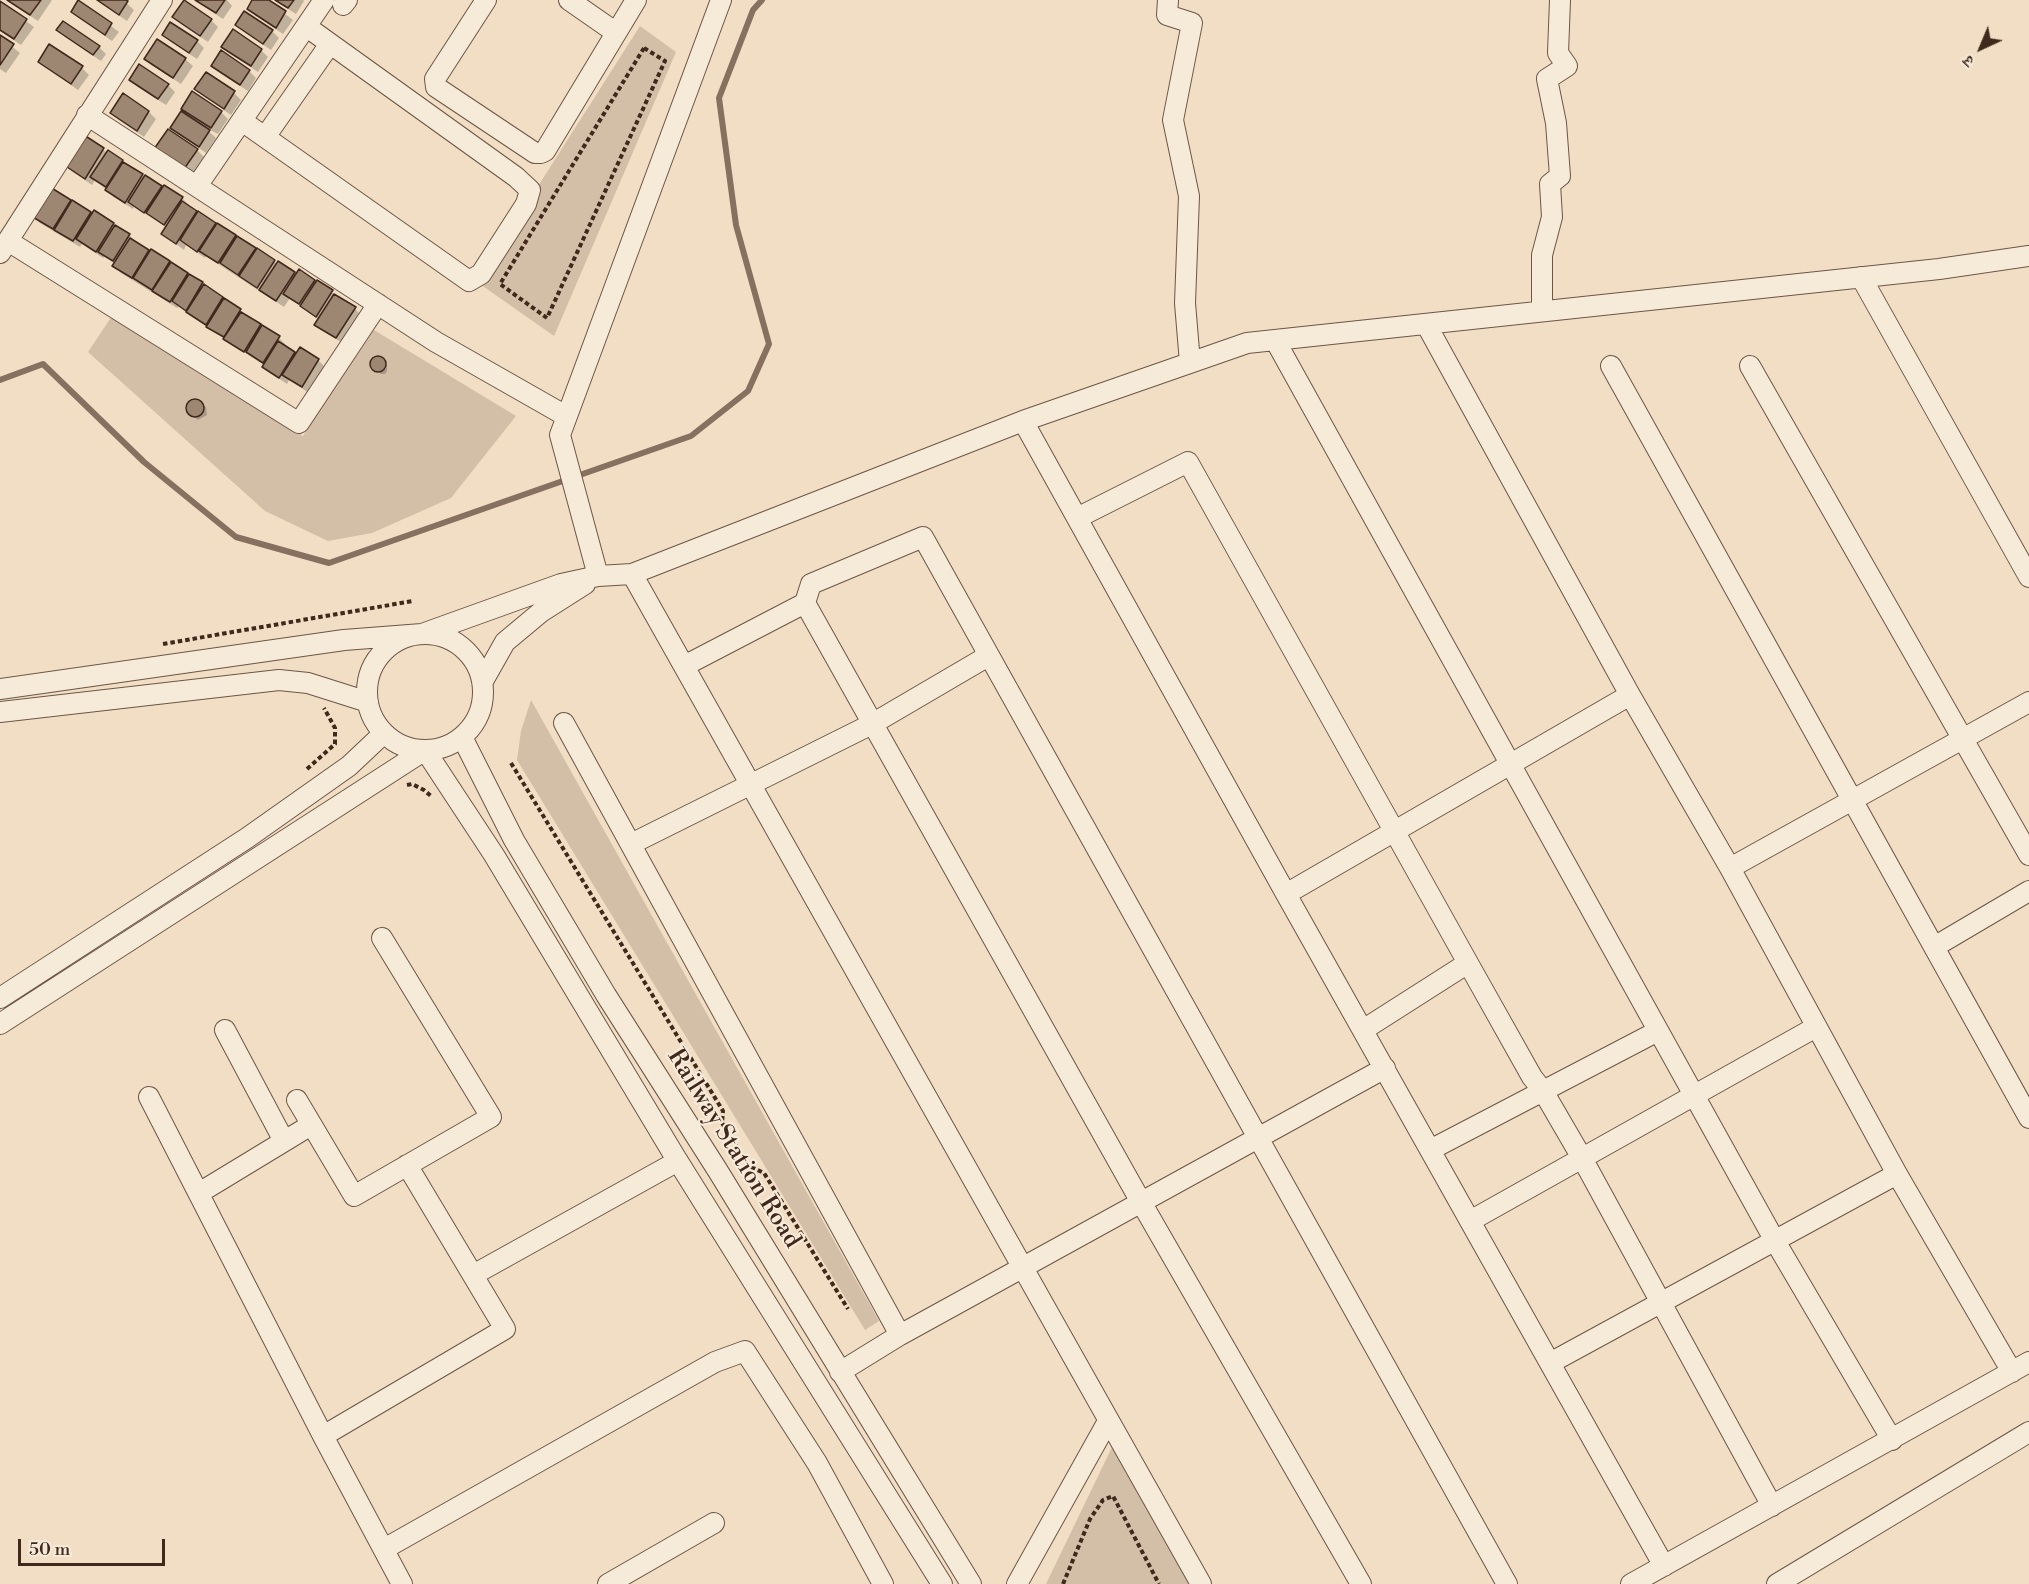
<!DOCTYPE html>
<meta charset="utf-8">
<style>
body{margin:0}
#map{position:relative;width:2029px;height:1584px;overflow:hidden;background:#f1dec4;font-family:"Libre Bodoni","Noto Serif Devanagari",serif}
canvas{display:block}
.north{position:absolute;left:1951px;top:18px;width:60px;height:60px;-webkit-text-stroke:4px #f6ead9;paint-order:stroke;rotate:224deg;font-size:16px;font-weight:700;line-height:24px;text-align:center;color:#41281c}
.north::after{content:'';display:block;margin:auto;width:21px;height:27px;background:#41281c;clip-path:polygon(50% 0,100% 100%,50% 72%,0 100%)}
.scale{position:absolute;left:18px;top:1539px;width:147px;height:27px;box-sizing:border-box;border:3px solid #41281c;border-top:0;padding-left:8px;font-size:18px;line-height:21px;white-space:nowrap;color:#41281c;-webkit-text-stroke:4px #f6ead9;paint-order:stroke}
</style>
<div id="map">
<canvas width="2029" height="1584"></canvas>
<div class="north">उ</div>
<div class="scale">50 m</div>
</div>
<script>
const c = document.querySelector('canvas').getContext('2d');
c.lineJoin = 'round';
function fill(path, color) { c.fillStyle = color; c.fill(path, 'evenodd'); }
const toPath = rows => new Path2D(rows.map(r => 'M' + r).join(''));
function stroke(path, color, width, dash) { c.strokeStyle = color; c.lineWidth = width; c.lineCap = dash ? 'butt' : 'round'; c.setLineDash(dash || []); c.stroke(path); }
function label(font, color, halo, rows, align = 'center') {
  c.font = font + ' "Libre Bodoni",serif'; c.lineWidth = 4.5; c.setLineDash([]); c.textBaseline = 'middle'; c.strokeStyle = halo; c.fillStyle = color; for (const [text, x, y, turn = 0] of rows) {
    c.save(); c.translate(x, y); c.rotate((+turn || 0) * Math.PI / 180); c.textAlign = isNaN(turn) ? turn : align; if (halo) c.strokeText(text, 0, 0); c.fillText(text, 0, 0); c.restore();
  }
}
fill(toPath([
 [640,26,676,52,554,336,477,282],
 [112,316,303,436,374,330,516,416,451,498,372,533,328,541,265,511,88,352],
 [531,700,879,1321,865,1330,517,760,521,731],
 [1114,1443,1189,1584,1046,1584]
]), '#d3bfa7');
fill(toPath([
 [6,0,52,0,38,21],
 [96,0,123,0,134,10,127,21],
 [194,0,227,0,232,6,223,19],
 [254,0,267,0,293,20,283,34,256,16,249,9],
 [274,0,303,0,304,1,296,14],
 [0,2,34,27,21,45,0,31],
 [79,2,119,32,112,41,80,19,72,12],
 [174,17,211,20,218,27,208,42,181,24],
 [237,25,272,31,279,38,271,50,244,32],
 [58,30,99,47,106,54,101,61,65,37],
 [164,35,197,41,204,48,197,59,171,42],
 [0,37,20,53,6,73,0,69],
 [158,41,185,59,193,66,181,84,153,66,146,59],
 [223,47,261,50,268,57,258,72,230,54],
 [40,61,82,68,89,75,78,90,47,68],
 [213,66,249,71,256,78,248,91,220,73],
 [206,74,234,93,241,100,231,115,203,96,196,89],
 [131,80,168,85,175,92,166,105,138,87],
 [123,95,149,112,156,119,144,137,119,120,112,113],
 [183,108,221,112,228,119,218,134,204,127,216,138,206,153,179,134,172,127,195,120],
 [84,137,163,190,182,198,189,205,188,207,237,239,297,276,316,283,317,282,355,309,362,316,344,344,323,331,316,324,319,320,290,298,284,307,206,256,205,258,186,245,184,250,163,234,167,228,153,218,134,206,133,209,114,197,95,180,92,185,73,172,66,165],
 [197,150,204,157,192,175,163,156],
 [70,201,92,216,113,224,129,235,136,243,203,284,240,310,247,317,279,338,286,345,285,347,297,355,318,360,325,367,309,393,289,380,287,384,271,373,264,365,215,333,179,306,177,308,121,273,114,266,115,264,105,256,103,258,82,244,80,247,40,223,33,216],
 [378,357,387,365,387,371,385,374,381,374,372,366,374,358],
 [198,400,206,407,207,415,198,420,188,412,188,404,192,401]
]), '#0003');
stroke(toPath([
 [0,380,43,364,144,462,236,537,329,563,691,436,748,391,769,344,736,225,719,98,753,10,762,0]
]), '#87705f', 6);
const building = toPath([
 [7,0,41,0,30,15,7,0],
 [78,0,112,23,105,35,71,12,78,0],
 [97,0,126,0,128,1,119,15,97,0],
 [184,0,212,19,200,36,172,17,184,0],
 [195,0,225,0,216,13,195,0],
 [252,0,269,0,286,11,276,28,247,9,252,0],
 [275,0,294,0,288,8,275,0],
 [0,1,27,19,14,39,0,30,0,1],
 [244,11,273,30,263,44,235,25,244,11],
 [63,21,100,46,93,55,56,30,63,21],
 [170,22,198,40,189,53,162,35,170,22],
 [233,29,262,49,251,66,221,47,233,29],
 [0,35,14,44,0,65,0,35],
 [157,39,186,58,173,78,144,59,157,39],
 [49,44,83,66,71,84,38,62,49,44],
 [221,50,250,70,240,85,211,66,221,50],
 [139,64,169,84,158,99,129,80,139,64],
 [206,72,235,91,224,109,194,89,206,72],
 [192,91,222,111,211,128,181,109,192,91],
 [123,93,149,111,137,131,110,113,123,93],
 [181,111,210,130,199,147,170,128,181,111],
 [168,129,198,149,184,169,154,149,168,129],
 [84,135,104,148,85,179,64,165,84,135],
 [108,150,123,160,106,187,90,177,108,150],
 [123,162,143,174,125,203,105,190,123,162],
 [145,175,162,186,144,213,128,202,145,175],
 [164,185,183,197,164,225,146,213,164,185],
 [50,187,71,200,53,229,31,216,50,187],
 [72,200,91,212,73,241,54,230,72,200],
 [182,201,197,211,176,244,161,234,182,201],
 [94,210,114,223,96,252,76,239,94,210],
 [198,211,216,223,197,252,180,240,198,211],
 [217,223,236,235,218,263,199,251,217,223],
 [115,225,130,234,113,261,98,252,115,225],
 [237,236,256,248,238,275,220,263,237,236],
 [130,238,149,250,132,278,112,266,130,238],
 [257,248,275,260,257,288,239,276,257,248],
 [151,249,170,261,152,290,133,278,151,249],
 [278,261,295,272,276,301,259,290,278,261],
 [171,262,188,273,170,302,152,291,171,262],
 [299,269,315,280,299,304,283,294,299,269],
 [189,274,203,282,186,311,172,301,189,274],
 [317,280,333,290,316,317,300,306,317,280],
 [204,284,223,297,206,325,186,312,204,284],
 [334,294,356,307,336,338,314,325,334,294],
 [224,298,241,309,224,337,206,327,224,298],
 [241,312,261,324,244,352,223,339,241,312],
 [262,325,280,336,263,363,246,352,262,325],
 [278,341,295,352,279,378,262,367,278,341],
 [300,347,319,359,302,387,282,375,300,347],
 '370 364a8 8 0 1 1 16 0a8 8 0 1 1-16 0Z',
 '186 408a9 9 0 1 1 18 0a9 9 0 1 1-18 0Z'
]);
fill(building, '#9d8773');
stroke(building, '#41281c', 1.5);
const minor = toPath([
 [486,0,435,79,436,87,535,153,541,153,545,151,636,0],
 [569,0,615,32],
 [1168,0,1167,15,1192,23,1173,120,1189,196,1185,303,1190,363],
 [343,5,347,0],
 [87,115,436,342,566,416],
 [242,121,469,281,481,274,526,204,530,190,516,177,307,27],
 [265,137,330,44],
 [197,186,324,0],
 [8,241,299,423,378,304],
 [0,253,162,0],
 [1861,277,2029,577],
 [1542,311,1542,255,1552,217,1550,184,1560,176,1556,123,1547,79,1567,66,1558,53,1560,0],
 [1426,324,1630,695,1730,868,1897,1174,2012,1372],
 [1275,340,1775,1241,1892,1440],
 [1611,366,2029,1118],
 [1750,366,2029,855],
 [1023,421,1286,894,1664,1566],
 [1077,518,1188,462,1468,963,1532,1077,1543,1091,1582,1158,1772,1506],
 [632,574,1201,1584],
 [598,576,560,435,721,0],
 [805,603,1141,1202,1361,1584],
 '367 692a58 58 0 1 1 116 0a58 58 0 1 1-116 0Z',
 [683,664,684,666,805,603,811,584,923,537,1507,1584],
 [483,681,505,642,541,612,585,584],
 [0,689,344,640,422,634,561,584,598,576,632,574,1023,421,1247,343,1939,269,2029,256],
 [0,712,279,680,308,683,368,702],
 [564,723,900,1335],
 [462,737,514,840,606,995,718,1171,971,1584],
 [631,844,872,724,983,659,986,651],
 [1730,868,2029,702],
 [1286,894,1630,695],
 [1934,947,2029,891],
 [0,998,247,838,349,766,384,733],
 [0,1024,425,750,494,855,674,1155,942,1584],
 [225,1030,284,1141],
 [1363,1030,1468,963],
 [149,1097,323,1436,402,1584],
 [297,1100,354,1196,491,1117,382,938],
 [1430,1150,1658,1031],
 [199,1193,311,1125],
 [1470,1221,1816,1027],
 [473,1275,678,1161],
 [1550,1363,1897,1174],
 [840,1372,900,1335,1385,1068],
 [323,1436,505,1329,407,1165],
 [384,1549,715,1362,745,1351,817,1463,883,1584],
 [608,1584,714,1523],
 [1017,1584,1108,1421],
 [1631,1584,2029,1362],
 [1777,1584,2029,1432]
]);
stroke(minor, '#6d5646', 22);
stroke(toPath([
 [644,48,665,61,547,318,500,284,644,48],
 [163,644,413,601],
 [511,763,723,1111,722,1123,749,1166,764,1173,848,1309],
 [307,769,335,744,335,728,324,708],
 [407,785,412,784,424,790,432,797],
 [1063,1584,1090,1519,1103,1500,1113,1496,1159,1584]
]), '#41281c', 4, [4.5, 3]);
stroke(minor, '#f6ead9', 20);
label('24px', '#41281c', '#f6ead9', [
 ["Railway Station Road",733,1149,58]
]);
</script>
